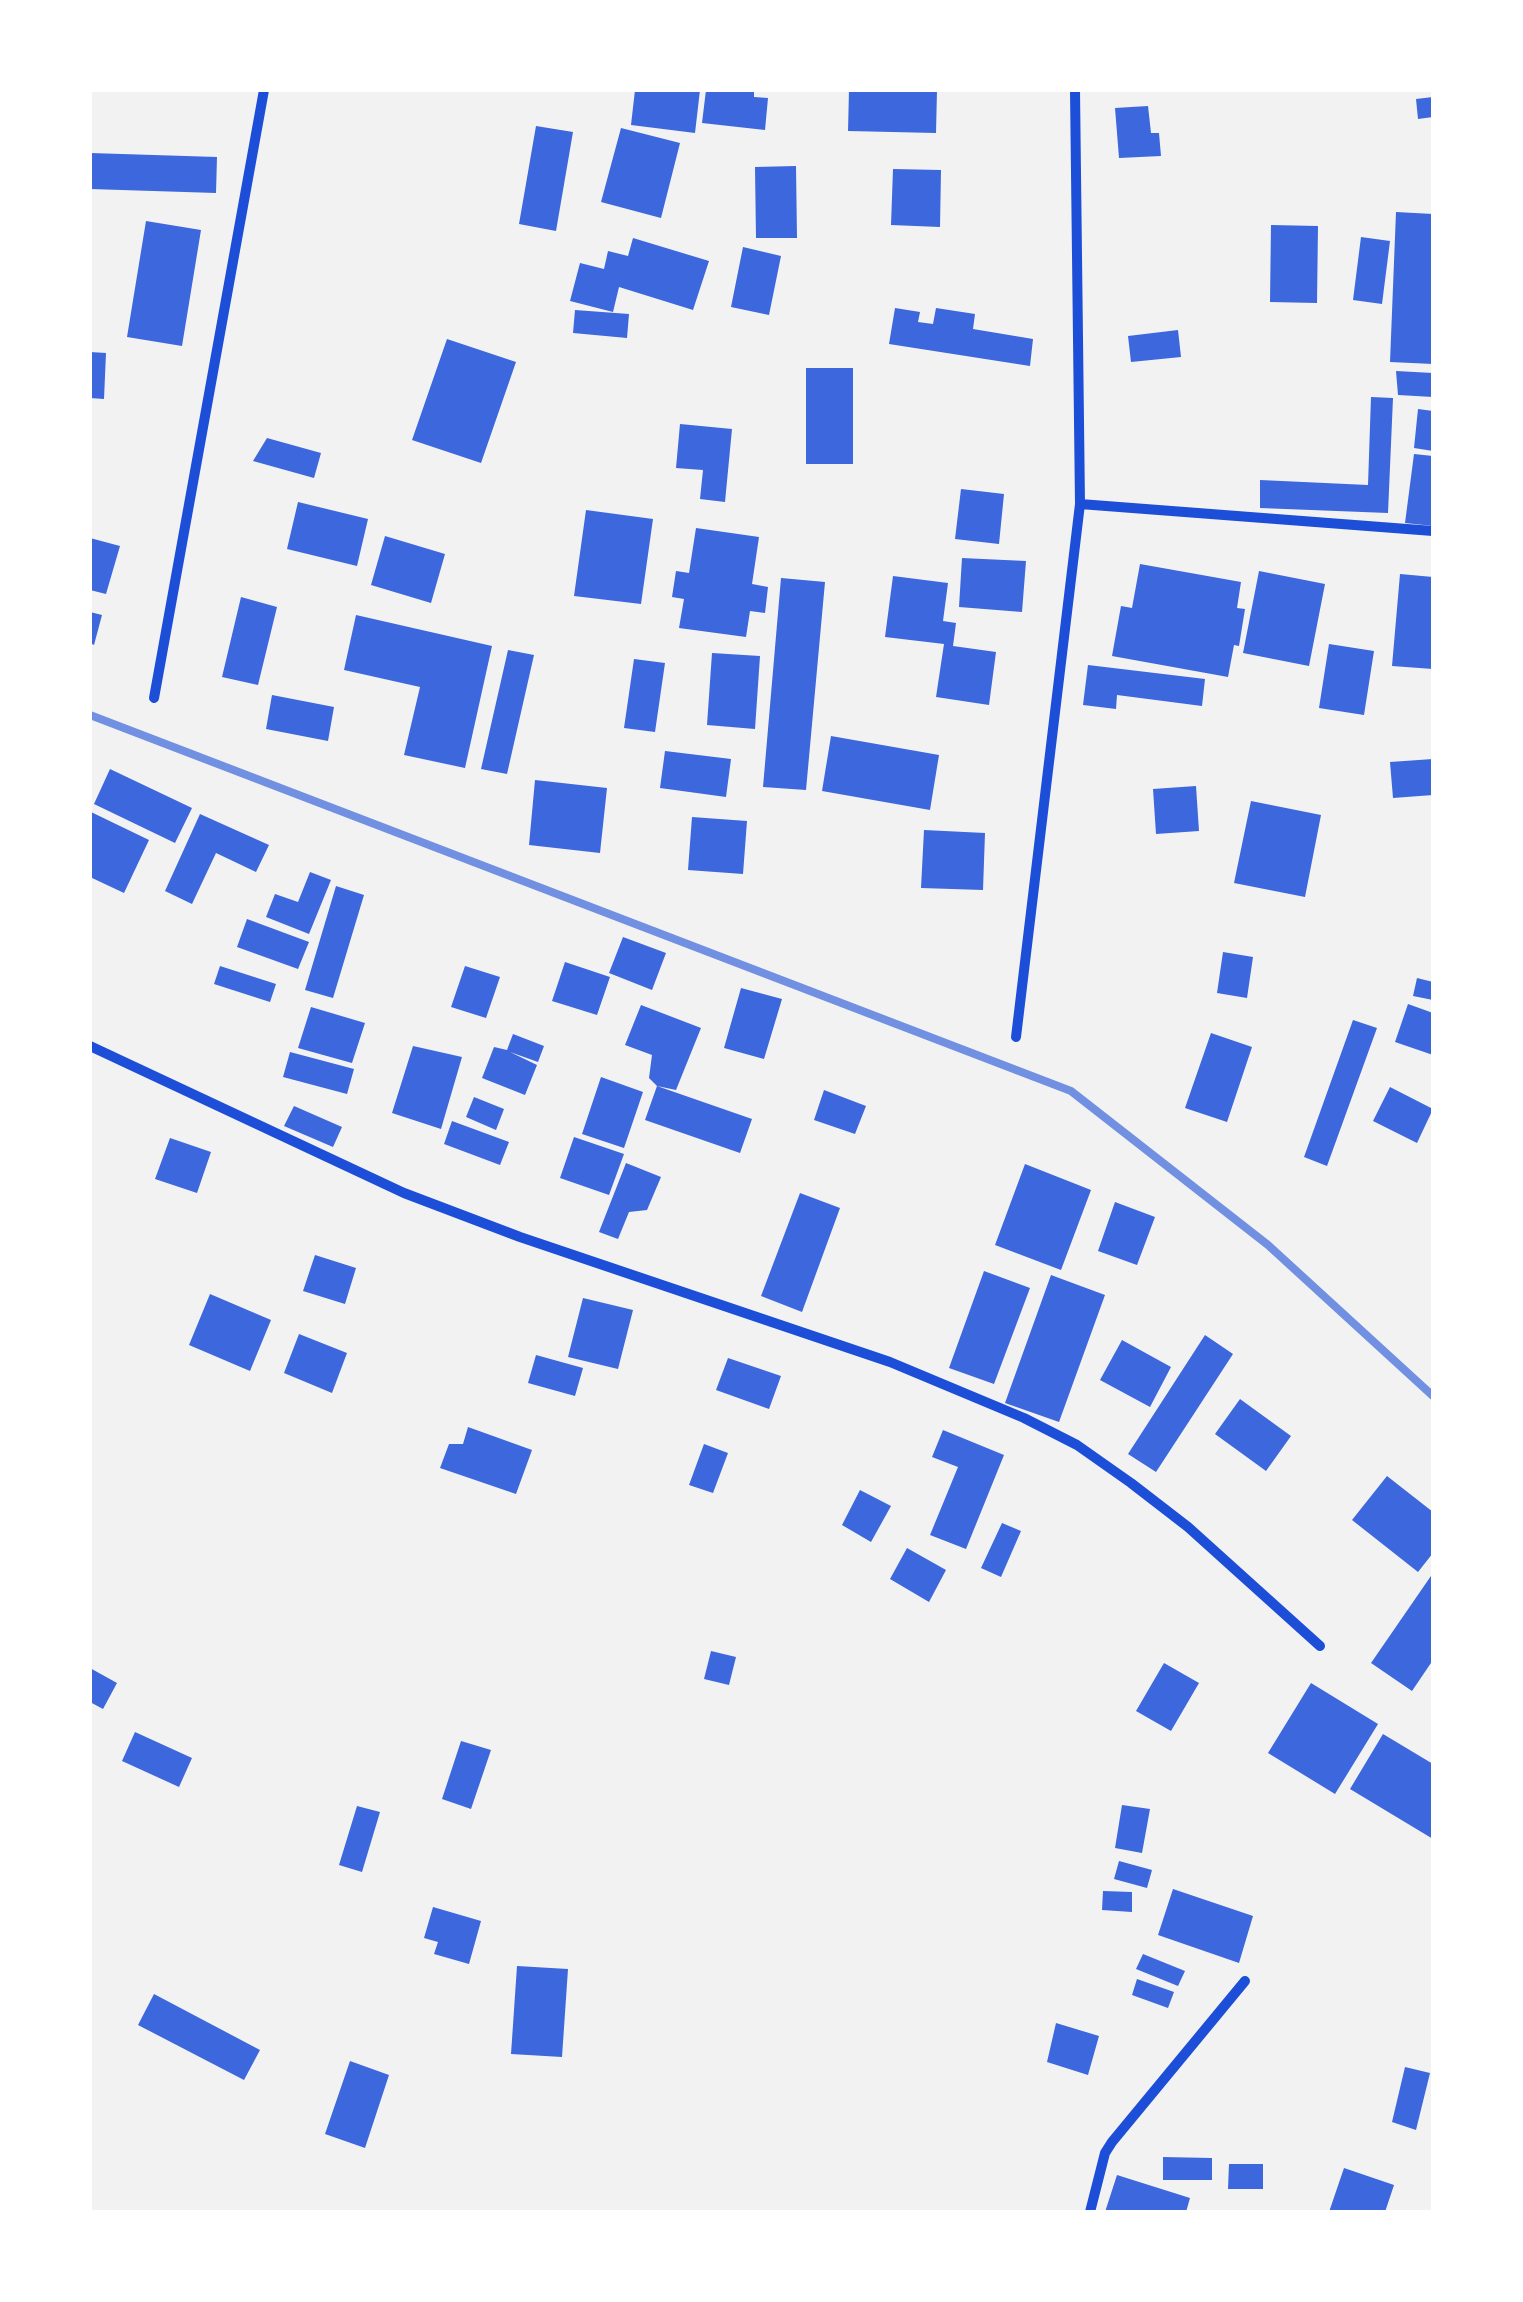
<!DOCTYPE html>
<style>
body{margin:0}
#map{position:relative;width:1523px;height:2302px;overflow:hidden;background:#f2f2f2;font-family:Quicksand,sans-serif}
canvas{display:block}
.frame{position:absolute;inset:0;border:92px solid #fff;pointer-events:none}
</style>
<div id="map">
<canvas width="1523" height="2302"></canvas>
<div class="frame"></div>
</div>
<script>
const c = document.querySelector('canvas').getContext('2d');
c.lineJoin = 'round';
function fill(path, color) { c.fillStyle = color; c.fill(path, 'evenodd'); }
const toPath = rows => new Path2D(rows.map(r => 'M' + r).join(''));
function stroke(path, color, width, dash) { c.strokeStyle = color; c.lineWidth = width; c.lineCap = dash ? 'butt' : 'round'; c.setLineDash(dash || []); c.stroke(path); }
fill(toPath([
 [635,90,700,90,695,133,631,125],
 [706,90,754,90,754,97,768,98,765,130,702,123],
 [849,90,937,90,936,133,848,131],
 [1433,97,1433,117,1418,119,1416,99],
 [1148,106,1151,133,1159,133,1161,156,1119,158,1115,108],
 [536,126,573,132,556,231,519,224],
 [621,128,680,143,661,218,601,202],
 [90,153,217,157,216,193,90,189],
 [796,166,797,238,756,238,755,167],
 [893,169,941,170,940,227,891,225],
 [1396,212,1433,214,1433,364,1390,362],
 [146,221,201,230,182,346,127,337],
 [1271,225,1318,226,1317,303,1270,302],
 [1361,237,1390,241,1382,304,1353,300],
 [633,238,709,261,693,310,619,287,613,312,570,301,580,263,604,269,608,251,628,256],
 [743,247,781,256,769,315,731,307],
 [895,308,920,312,918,322,933,324,936,308,975,314,973,329,1033,339,1030,366,889,344],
 [575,310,629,314,627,338,573,333],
 [1178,330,1181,357,1131,362,1128,336],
 [447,339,516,362,481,463,412,440],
 [90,352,106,353,104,399,90,398],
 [806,368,853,368,853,464,806,464],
 [1396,371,1433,373,1433,397,1398,395],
 [1371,397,1393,398,1388,513,1260,508,1260,480,1368,485],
 [1418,409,1433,411,1433,451,1414,448],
 [680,424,732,429,725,502,700,499,703,470,676,468],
 [267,438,321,453,314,478,253,461],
 [1414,454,1433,456,1433,526,1405,523],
 [961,489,1004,494,999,544,955,539],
 [298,502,368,519,357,566,287,549],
 [586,510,653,519,641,604,574,596],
 [696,528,759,537,752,584,768,587,765,613,750,611,746,637,679,628,684,599,672,597,676,571,689,573],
 [385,536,445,554,431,603,371,585],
 [90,538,120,546,106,594,90,590],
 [962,558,1026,561,1022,612,959,607],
 [1140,564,1241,582,1237,608,1245,609,1239,646,1234,645,1228,677,1112,656,1121,606,1132,608],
 [1259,571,1325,584,1309,666,1243,653],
 [1400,574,1433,577,1433,669,1392,666],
 [893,576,948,583,943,621,956,623,953,646,996,652,989,705,936,697,944,644,885,637],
 [781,578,825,582,806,790,763,787],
 [241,597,277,607,258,685,222,677],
 [90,612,102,615,94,645,90,643],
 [356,615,492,646,465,768,404,755,420,687,344,670],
 [1329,644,1374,651,1364,715,1319,708],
 [508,650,534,655,507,774,481,769],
 [712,653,760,656,755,729,707,725],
 [634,659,665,663,655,732,624,728],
 [1088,665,1205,679,1202,706,1117,695,1116,709,1083,705],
 [272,695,334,707,328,741,266,729],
 [831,736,939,755,930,810,822,791],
 [665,751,731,759,726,797,660,788],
 [1433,759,1433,795,1393,798,1390,762],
 [110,769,192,808,175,843,94,804],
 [535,780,607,788,600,853,529,845],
 [1196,786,1199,831,1156,834,1153,789],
 [1251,801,1321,815,1305,897,1234,883],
 [91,812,149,840,124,893,90,877],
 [200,814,269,845,256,872,216,853,192,904,165,891],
 [692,817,747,821,743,874,688,870],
 [924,830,985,833,983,890,921,888],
 [310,872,331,880,309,934,266,917,275,894,298,902],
 [336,886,364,895,333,998,305,990],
 [247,919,309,942,298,969,237,947],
 [623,937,666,953,652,990,609,973],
 [1223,952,1253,957,1247,998,1217,993],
 [565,962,610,977,597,1015,552,1001],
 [220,966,276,984,270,1002,214,984],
 [465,966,500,977,486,1018,451,1007],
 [1417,978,1433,982,1433,1000,1413,996],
 [741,988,782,999,764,1059,724,1048],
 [1408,1004,1433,1013,1433,1055,1395,1042],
 [641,1005,701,1028,676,1090,657,1086,649,1078,652,1055,625,1045],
 [311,1007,365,1023,352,1063,298,1048],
 [1353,1020,1377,1028,1327,1166,1304,1157],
 [1211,1033,1252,1047,1227,1122,1185,1108],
 [513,1034,544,1046,538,1062,510,1052,537,1065,525,1095,482,1078,494,1047,507,1050],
 [413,1046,462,1057,441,1129,392,1113],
 [290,1052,354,1069,347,1094,283,1077],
 [601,1077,643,1092,624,1148,582,1134],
 [657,1086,752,1119,740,1153,645,1120],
 [1390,1087,1433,1109,1417,1143,1373,1121],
 [824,1090,866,1106,855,1134,814,1120],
 [474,1097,504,1109,496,1130,466,1117],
 [294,1106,342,1127,333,1147,284,1126],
 [452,1121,509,1142,500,1165,444,1144],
 [574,1137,624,1154,609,1195,560,1178],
 [170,1138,211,1152,197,1193,155,1179],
 [626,1163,661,1177,647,1210,629,1212,618,1239,599,1232],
 [1025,1164,1091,1190,1061,1270,995,1245],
 [800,1193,840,1208,802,1312,761,1296],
 [1115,1202,1155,1217,1137,1265,1098,1251],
 [315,1255,356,1268,345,1304,303,1291],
 [984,1271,1030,1288,994,1384,949,1368],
 [1051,1275,1105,1295,1059,1422,1005,1403],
 [210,1294,271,1320,250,1371,189,1345],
 [583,1298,633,1310,618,1369,568,1357],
 [299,1334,347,1353,332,1393,284,1373],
 [1205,1335,1233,1354,1156,1472,1128,1454],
 [1122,1340,1171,1367,1150,1407,1100,1380],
 [536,1355,583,1368,575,1396,528,1383],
 [728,1358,781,1376,769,1409,716,1390],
 [1240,1399,1291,1436,1266,1471,1215,1434],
 [468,1427,532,1450,516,1494,440,1468,449,1444,463,1444],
 [943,1430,1004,1455,966,1549,930,1535,958,1467,932,1457],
 [704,1444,728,1453,713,1493,689,1485],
 [1387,1476,1433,1512,1433,1553,1418,1572,1352,1520],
 [860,1490,891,1506,871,1542,842,1525],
 [1002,1523,1021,1531,1001,1577,981,1568],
 [907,1548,946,1570,929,1602,890,1579],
 [1433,1573,1433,1660,1412,1691,1371,1663],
 [711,1651,736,1657,729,1685,704,1679],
 [1164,1663,1199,1683,1171,1731,1136,1711],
 [90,1668,117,1683,103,1709,90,1702],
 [1311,1683,1378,1724,1335,1794,1268,1753],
 [135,1732,192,1758,179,1787,122,1761],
 [1383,1734,1433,1764,1433,1839,1350,1789],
 [461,1741,491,1750,471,1809,442,1799],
 [1122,1805,1150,1809,1142,1853,1115,1848],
 [357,1806,380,1812,362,1872,339,1865],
 [1119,1861,1152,1870,1147,1888,1114,1879],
 [1173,1889,1253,1916,1239,1963,1158,1935],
 [1103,1891,1132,1892,1132,1912,1102,1910],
 [433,1907,481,1921,469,1964,434,1954,438,1942,424,1938],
 [1143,1954,1185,1971,1178,1986,1136,1969],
 [517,1966,568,1969,562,2057,511,2054],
 [1137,1979,1174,1992,1168,2008,1132,1995],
 [154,1994,260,2050,244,2080,138,2025],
 [1056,2023,1099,2036,1088,2075,1047,2062],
 [350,2061,389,2075,365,2148,325,2134],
 [1405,2067,1430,2073,1416,2130,1392,2122],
 [1163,2157,1212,2158,1212,2180,1163,2180],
 [1229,2164,1263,2164,1263,2189,1228,2189],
 [1344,2168,1394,2185,1385,2212,1329,2212],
 [1117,2175,1190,2198,1186,2212,1105,2212]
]), '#3d67dc');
stroke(toPath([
 [1080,504,1433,531],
 [154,698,264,90],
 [1016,1037,1080,504,1075,90],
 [90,1046,404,1193,520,1237,890,1362,1024,1418,1077,1445,1131,1483,1188,1527,1320,1646],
 [1090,2212,1105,2153,1112,2142,1245,1981]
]), '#1d4ed8', 10);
stroke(toPath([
 [90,715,1071,1091,1268,1245,1433,1396]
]), '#7290e2', 8);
</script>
